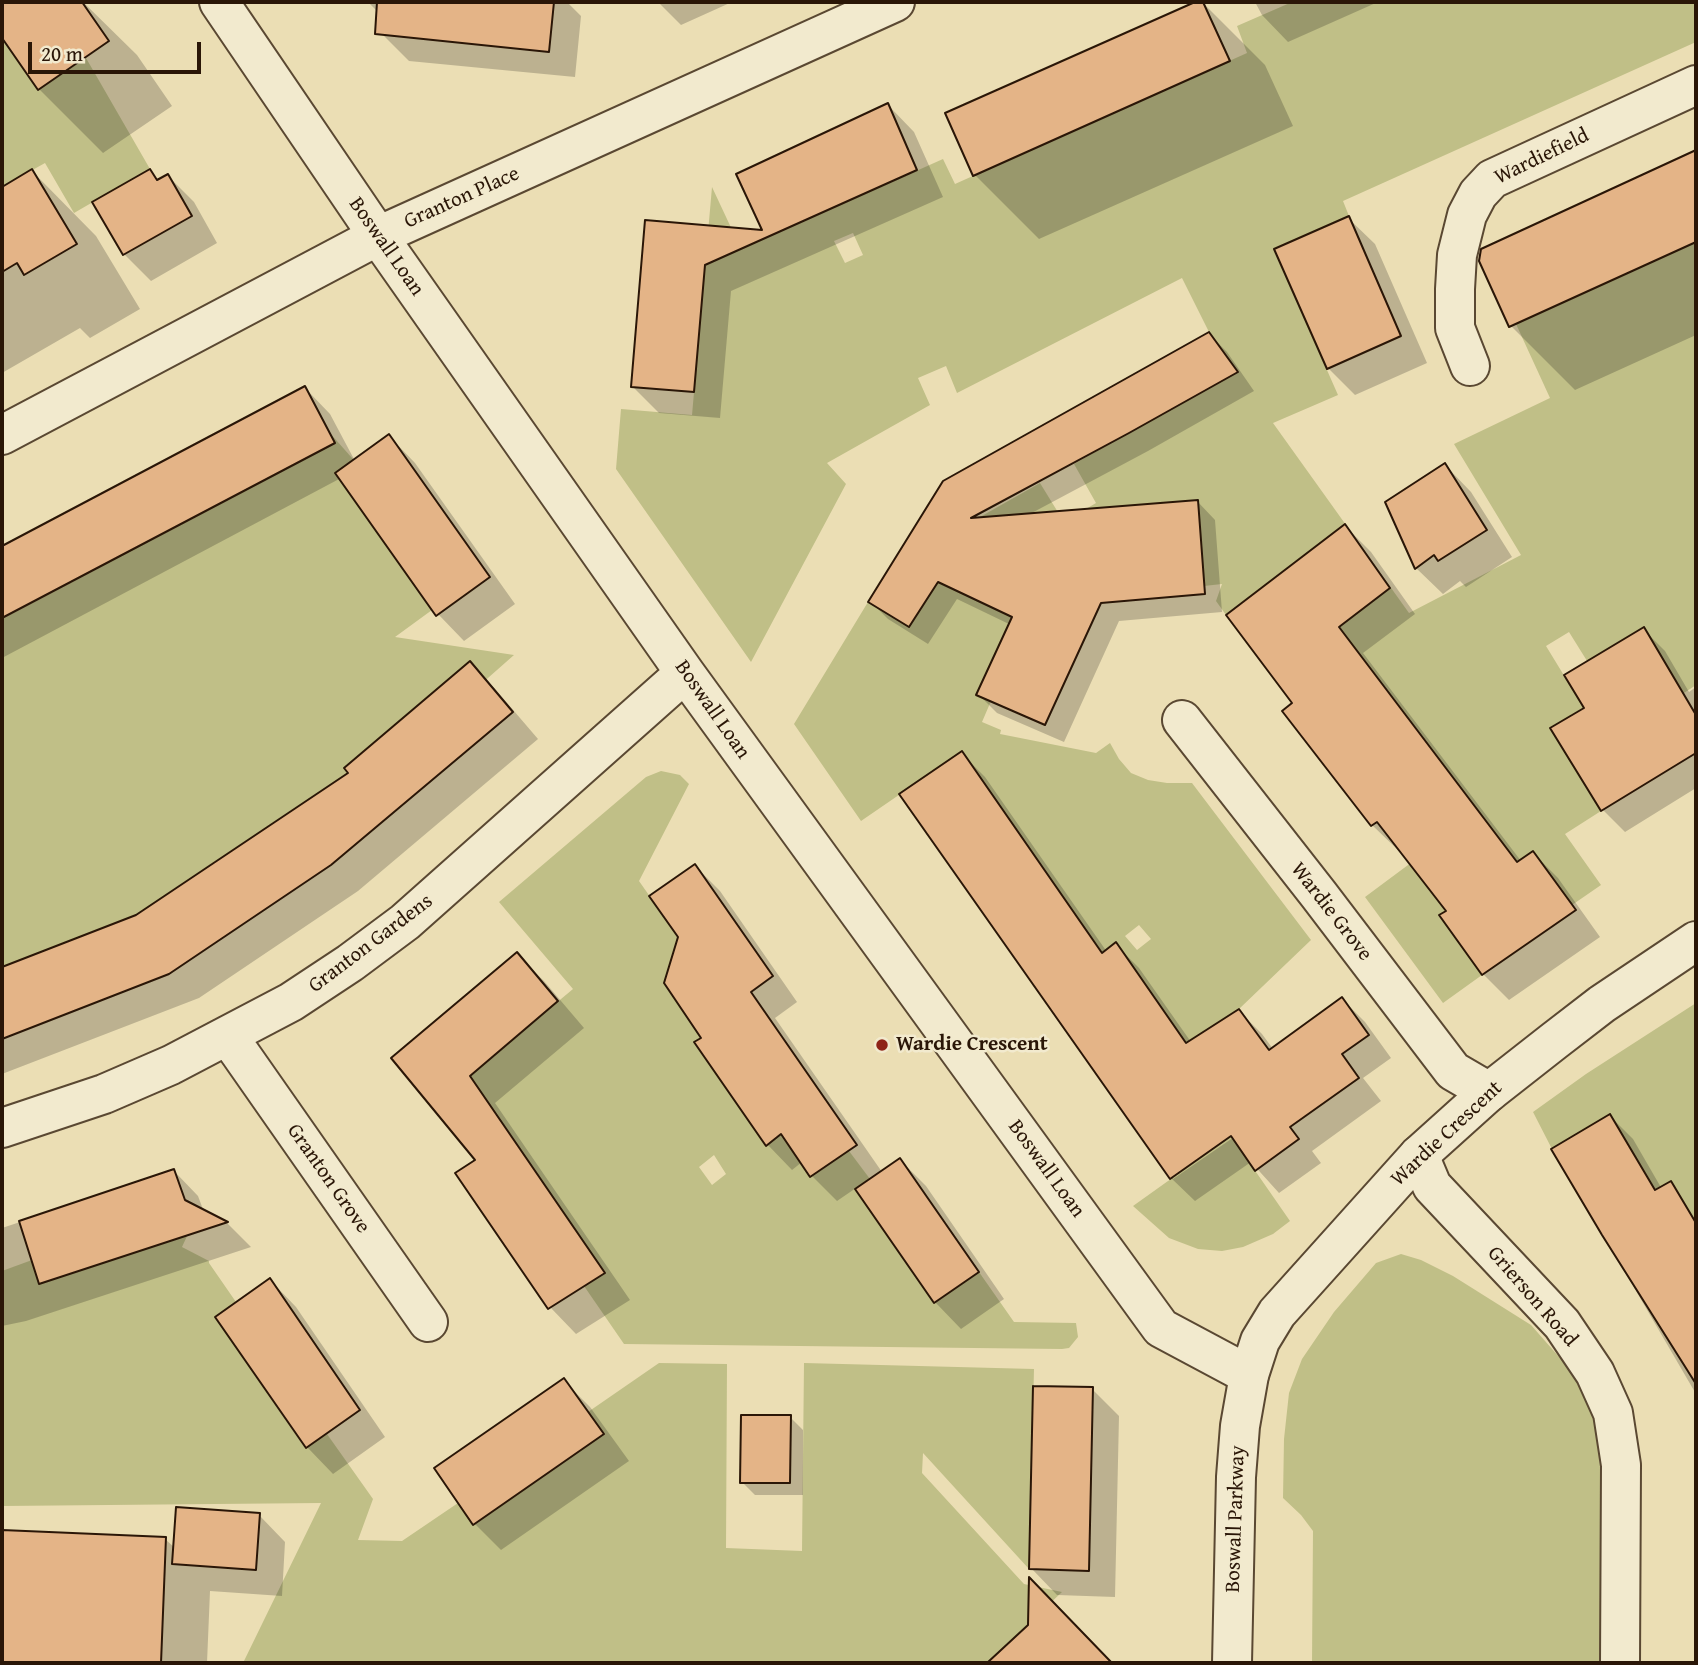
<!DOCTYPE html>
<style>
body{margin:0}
#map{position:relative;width:1698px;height:1665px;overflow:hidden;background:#ebdeb4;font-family:"Gentium Book Plus",serif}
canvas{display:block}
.frame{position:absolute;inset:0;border:4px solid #2a1607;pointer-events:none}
.scale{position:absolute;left:28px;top:42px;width:173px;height:32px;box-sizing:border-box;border:4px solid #2a1607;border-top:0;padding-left:9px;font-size:21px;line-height:24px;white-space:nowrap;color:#2a1607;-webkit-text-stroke:5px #f2eace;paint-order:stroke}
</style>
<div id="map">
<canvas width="1698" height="1665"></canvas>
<div class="frame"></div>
<div class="scale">20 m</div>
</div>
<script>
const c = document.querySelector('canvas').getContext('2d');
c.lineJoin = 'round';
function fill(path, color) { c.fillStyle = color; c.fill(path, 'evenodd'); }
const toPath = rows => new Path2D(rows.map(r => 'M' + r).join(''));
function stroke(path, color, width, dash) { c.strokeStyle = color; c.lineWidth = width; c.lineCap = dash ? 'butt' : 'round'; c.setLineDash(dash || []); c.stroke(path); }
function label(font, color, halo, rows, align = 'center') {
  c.font = font + ' "Gentium Book Plus",serif'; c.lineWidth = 5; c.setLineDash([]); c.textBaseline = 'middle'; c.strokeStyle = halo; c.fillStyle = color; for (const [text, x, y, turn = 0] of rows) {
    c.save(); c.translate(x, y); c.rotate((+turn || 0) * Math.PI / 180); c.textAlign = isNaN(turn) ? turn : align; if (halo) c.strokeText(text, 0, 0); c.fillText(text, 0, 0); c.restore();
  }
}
fill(toPath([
 [1292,2,1696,2,1696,42,1343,201,1349,216,1274,250,1338,395,1273,423,1409,613,1521,555,1454,444,1550,398,1516,324,1696,242,1696,685,1684,693,1643,627,1600,653,1607,693,1569,632,1546,646,1579,700,1588,705,1550,728,1601,811,1565,834,1601,885,1572,905,1533,851,1440,915,1482,975,1443,1003,1365,897,1478,813,1300,696,1309,569,1300,558,1226,615,1216,601,1222,584,1204,586,1197,500,1122,506,1129,601,983,603,1012,617,991,701,982,722,1001,730,1000,734,1096,753,1110,743,1119,759,1131,773,1148,780,1167,783,1192,783,1311,940,1239,1009,1218,1022,1213,1081,1166,1014,1103,953,1071,909,944,764,861,821,794,724,868,602,909,627,980,517,1040,483,1064,522,1096,503,1074,464,1237,371,1209,332,1182,278,957,393,946,366,918,378,930,405,827,463,846,484,751,662,616,469,621,409,692,415,712,187,741,249,943,159,955,184,1247,53,1237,26],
 [853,233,863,255,845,263,834,241],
 [1139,925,1151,939,1137,950,1125,936],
 [2,38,38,90,86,58,150,169,74,213,45,163,2,187],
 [329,432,360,467,432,610,395,637,514,655,480,685,464,666,403,718,344,768,360,786,298,806,168,893,182,914,117,922,2,967,2,619,97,569,86,549,154,539,292,466,282,446],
 [661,771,680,775,689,784,639,881,691,955,668,971,664,983,673,997,686,998,709,982,727,1008,739,1000,761,1031,726,1055,810,1177,849,1151,870,1179,855,1189,934,1303,979,1272,1014,1322,1076,1323,1078,1337,1069,1348,1062,1349,624,1344,584,1286,604,1272,515,1142,495,1156,475,1127,464,1129,440,1100,573,989,499,902,646,777],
 [711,1031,721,1045,704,1057,694,1042],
 [714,1155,726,1174,712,1185,699,1167],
 [1696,1003,1696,1257,1610,1114,1552,1149,1533,1112,1586,1074],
 [1231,1136,1290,1221,1273,1234,1243,1247,1222,1251,1198,1249,1169,1238,1133,1206],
 [188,1234,182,1247,209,1261,209,1263,236,1302,216,1318,305,1448,327,1434,373,1499,358,1540,402,1541,458,1503,603,1434,588,1412,659,1363,727,1364,726,1548,802,1551,804,1363,1034,1369,1029,1569,923,1453,922,1473,1024,1584,1062,1592,987,1663,243,1663,321,1503,2,1506,2,1271,32,1260,39,1284],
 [1401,1254,1421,1260,1453,1276,1531,1325,1567,1366,1595,1411,1602,1468,1601,1663,1312,1663,1313,1531,1301,1515,1283,1498,1284,1439,1289,1393,1302,1359,1334,1312,1376,1263]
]), '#c0bf87');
fill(toPath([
 [2,2,83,2,137,55,172,106,103,153,39,89,2,35],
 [368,2,567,2,581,16,575,77,409,61,382,34,381,15],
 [658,2,732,2,681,25],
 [1199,2,1202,2,1265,65,1293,126,1039,239,975,175,947,114],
 [1255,2,1378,2,1288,42,1262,15],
 [888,105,914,132,943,197,731,291,720,418,659,413,632,386,646,222,764,232],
 [1696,152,1696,335,1575,390,1511,326,1480,261,1483,250],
 [32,171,96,236,140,309,90,338,80,328,2,373,2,189],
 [150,172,159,181,168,176,194,202,217,243,151,281,124,254,95,203],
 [1348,218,1375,244,1427,363,1355,395,1328,368],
 [1209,334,1227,352,1254,391,1148,451,1028,515,1197,501,1215,520,1222,612,1119,621,1064,742,997,713,979,695,1011,625,957,599,928,644,888,619,870,601,945,482],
 [305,388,330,414,355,461,389,436,415,463,515,604,464,641,438,614,341,478,2,658,2,548],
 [1445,465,1471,492,1512,557,1466,587,1460,581,1443,594,1416,568,1388,503],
 [1345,526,1371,552,1415,614,1363,653,1521,861,1533,853,1558,878,1600,937,1509,1000,1483,974,1442,916,1448,911,1400,849,1398,850,1372,825,1294,703],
 [1643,629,1665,651,1689,692,1696,687,1696,788,1625,832,1603,810,1553,728,1586,708],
 [470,663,496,690,538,739,358,891,199,998,2,1074,2,970,137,917,351,773],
 [962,754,985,777,1107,952,1116,945,1139,968,1191,1042,1239,1011,1262,1034,1273,1049,1342,999,1365,1022,1391,1058,1363,1078,1381,1101,1312,1151,1321,1163,1279,1193,1251,1162,1195,1201,1171,1178,902,795],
 [1238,1130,1240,1133,1173,1179,1173,1175],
 [695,866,720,891,797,1002,775,1018,882,1172,900,1160,926,1186,1004,1299,961,1329,935,1302,856,1188,837,1201,812,1176,802,1162,792,1170,767,1144,704,1038,680,937],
 [517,955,544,981,584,1028,495,1103,630,1300,576,1334,550,1307,477,1161,394,1059],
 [1610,1116,1633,1139,1670,1203,1681,1214,1696,1241,1696,1394,1554,1150],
 [174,1171,198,1196,204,1212,227,1223,251,1247,26,1321,2,1326,2,1228],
 [270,1280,296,1307,385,1437,333,1474,307,1447],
 [563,1380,590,1407,629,1461,501,1550,475,1524],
 [1092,1389,1119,1416,1115,1597,1057,1595,1031,1568],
 [790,1417,803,1430,803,1495,755,1495,742,1482],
 [259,1515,285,1542,282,1596,210,1591,207,1663,2,1663,2,1531,165,1539,175,1548],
 [1030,1626,1093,1643,1112,1663,990,1663]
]), '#0003');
const building = toPath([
 [2,2,82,2,109,41,38,90,2,38,2,2],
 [377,2,554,2,549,52,375,34,377,2],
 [1195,2,1203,2,1230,61,973,176,945,113,1195,2],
 [888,103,917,170,705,265,694,392,631,387,645,220,762,230,736,174,888,103],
 [1696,150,1696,242,1509,327,1479,261,1481,249,1696,150],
 [32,169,77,244,24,275,17,263,2,272,2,187,32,169],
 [150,169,157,180,168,174,192,216,123,255,92,202,150,169],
 [1349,216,1401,336,1327,369,1274,249,1349,216],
 [1209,332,1238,372,1129,433,971,518,1198,500,1205,594,1101,603,1045,725,976,695,1012,617,938,582,909,627,868,602,943,481,1209,332],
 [305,386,335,443,2,618,2,546,305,386],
 [389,434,490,577,436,616,335,473,389,434],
 [1445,463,1487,530,1438,561,1434,555,1415,569,1385,502,1445,463],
 [1345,524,1390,588,1339,627,1517,862,1533,851,1576,910,1482,975,1439,915,1446,911,1377,822,1371,826,1282,711,1292,703,1226,615,1345,524],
 [1644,627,1696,715,1696,753,1601,811,1550,728,1584,708,1564,675,1644,627],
 [470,661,513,712,331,865,169,974,2,1039,2,967,136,915,348,773,344,768,470,661],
 [962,751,1102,953,1116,942,1186,1043,1239,1009,1269,1050,1342,997,1369,1035,1342,1054,1359,1078,1290,1127,1299,1139,1255,1171,1231,1136,1170,1179,899,794,962,751],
 [695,864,773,976,751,992,857,1145,810,1177,781,1134,766,1146,694,1042,701,1038,664,983,678,937,649,896,695,864],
 [517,952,558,1001,470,1076,605,1273,548,1309,455,1173,475,1160,391,1058,517,952],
 [1610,1114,1655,1190,1671,1181,1696,1223,1696,1384,1602,1235,1551,1149,1610,1114],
 [900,1158,979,1272,934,1303,855,1189,900,1158],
 [174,1169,185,1200,228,1222,39,1284,19,1221,174,1169],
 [270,1278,360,1410,306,1448,215,1317,270,1278],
 [564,1378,604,1434,473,1525,434,1468,564,1378],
 [1033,1386,1093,1387,1089,1571,1029,1569,1033,1386],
 [741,1415,791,1415,790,1483,740,1483,741,1415],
 [176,1507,260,1513,256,1570,172,1564,176,1507],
 [2,1530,166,1537,161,1663,2,1663,2,1530],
 [1029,1577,1112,1663,987,1663,1028,1625,1029,1577]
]);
fill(building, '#e4b487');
stroke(building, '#2a1607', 2);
const minor = toPath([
 [219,2,378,236,685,673,1161,1328,1249,1375],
 [1470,366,1455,328,1455,289,1457,255,1467,215,1478,194,1492,179,1696,85],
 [2,435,378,236,895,2],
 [1182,720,1319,895,1453,1071,1489,1092],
 [228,1036,428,1322],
 [2,1128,104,1094,171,1065,291,1002,350,963,405,922,685,673],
 [1419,1155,1432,1186,1562,1324,1595,1373,1613,1413,1621,1465,1620,1663]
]);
const tertiary = toPath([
 [1232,1663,1236,1477,1240,1426,1249,1375,1260,1341,1277,1313,1419,1155,1489,1092,1554,1041,1602,1004,1696,941]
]);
stroke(minor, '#5a4832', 42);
stroke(tertiary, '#5a4832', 42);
stroke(minor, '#f2eace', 38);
stroke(tertiary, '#f2eace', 38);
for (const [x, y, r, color] of [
 [882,1045,7,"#8f2418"]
]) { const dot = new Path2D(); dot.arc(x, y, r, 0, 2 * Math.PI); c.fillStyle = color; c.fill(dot); stroke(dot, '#f2eace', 2.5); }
label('21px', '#2a1607', '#f2eace', [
 ["Wardiefield",1542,157,-26],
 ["Granton Place",462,198,-24],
 ["Boswall Loan",386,247,55],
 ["Boswall Loan",712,710,55],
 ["Wardie Grove",1331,912,52],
 ["Granton Gardens",371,944,-37],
 ["Wardie Crescent",1447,1134,-43],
 ["Boswall Loan",1046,1169,54],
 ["Granton Grove",328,1179,55],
 ["Grierson Road",1532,1297,49],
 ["Boswall Parkway",1236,1519,-88]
]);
label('bold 21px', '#2a1607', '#f2eace', [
 ["Wardie Crescent",896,1045]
], 'left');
</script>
